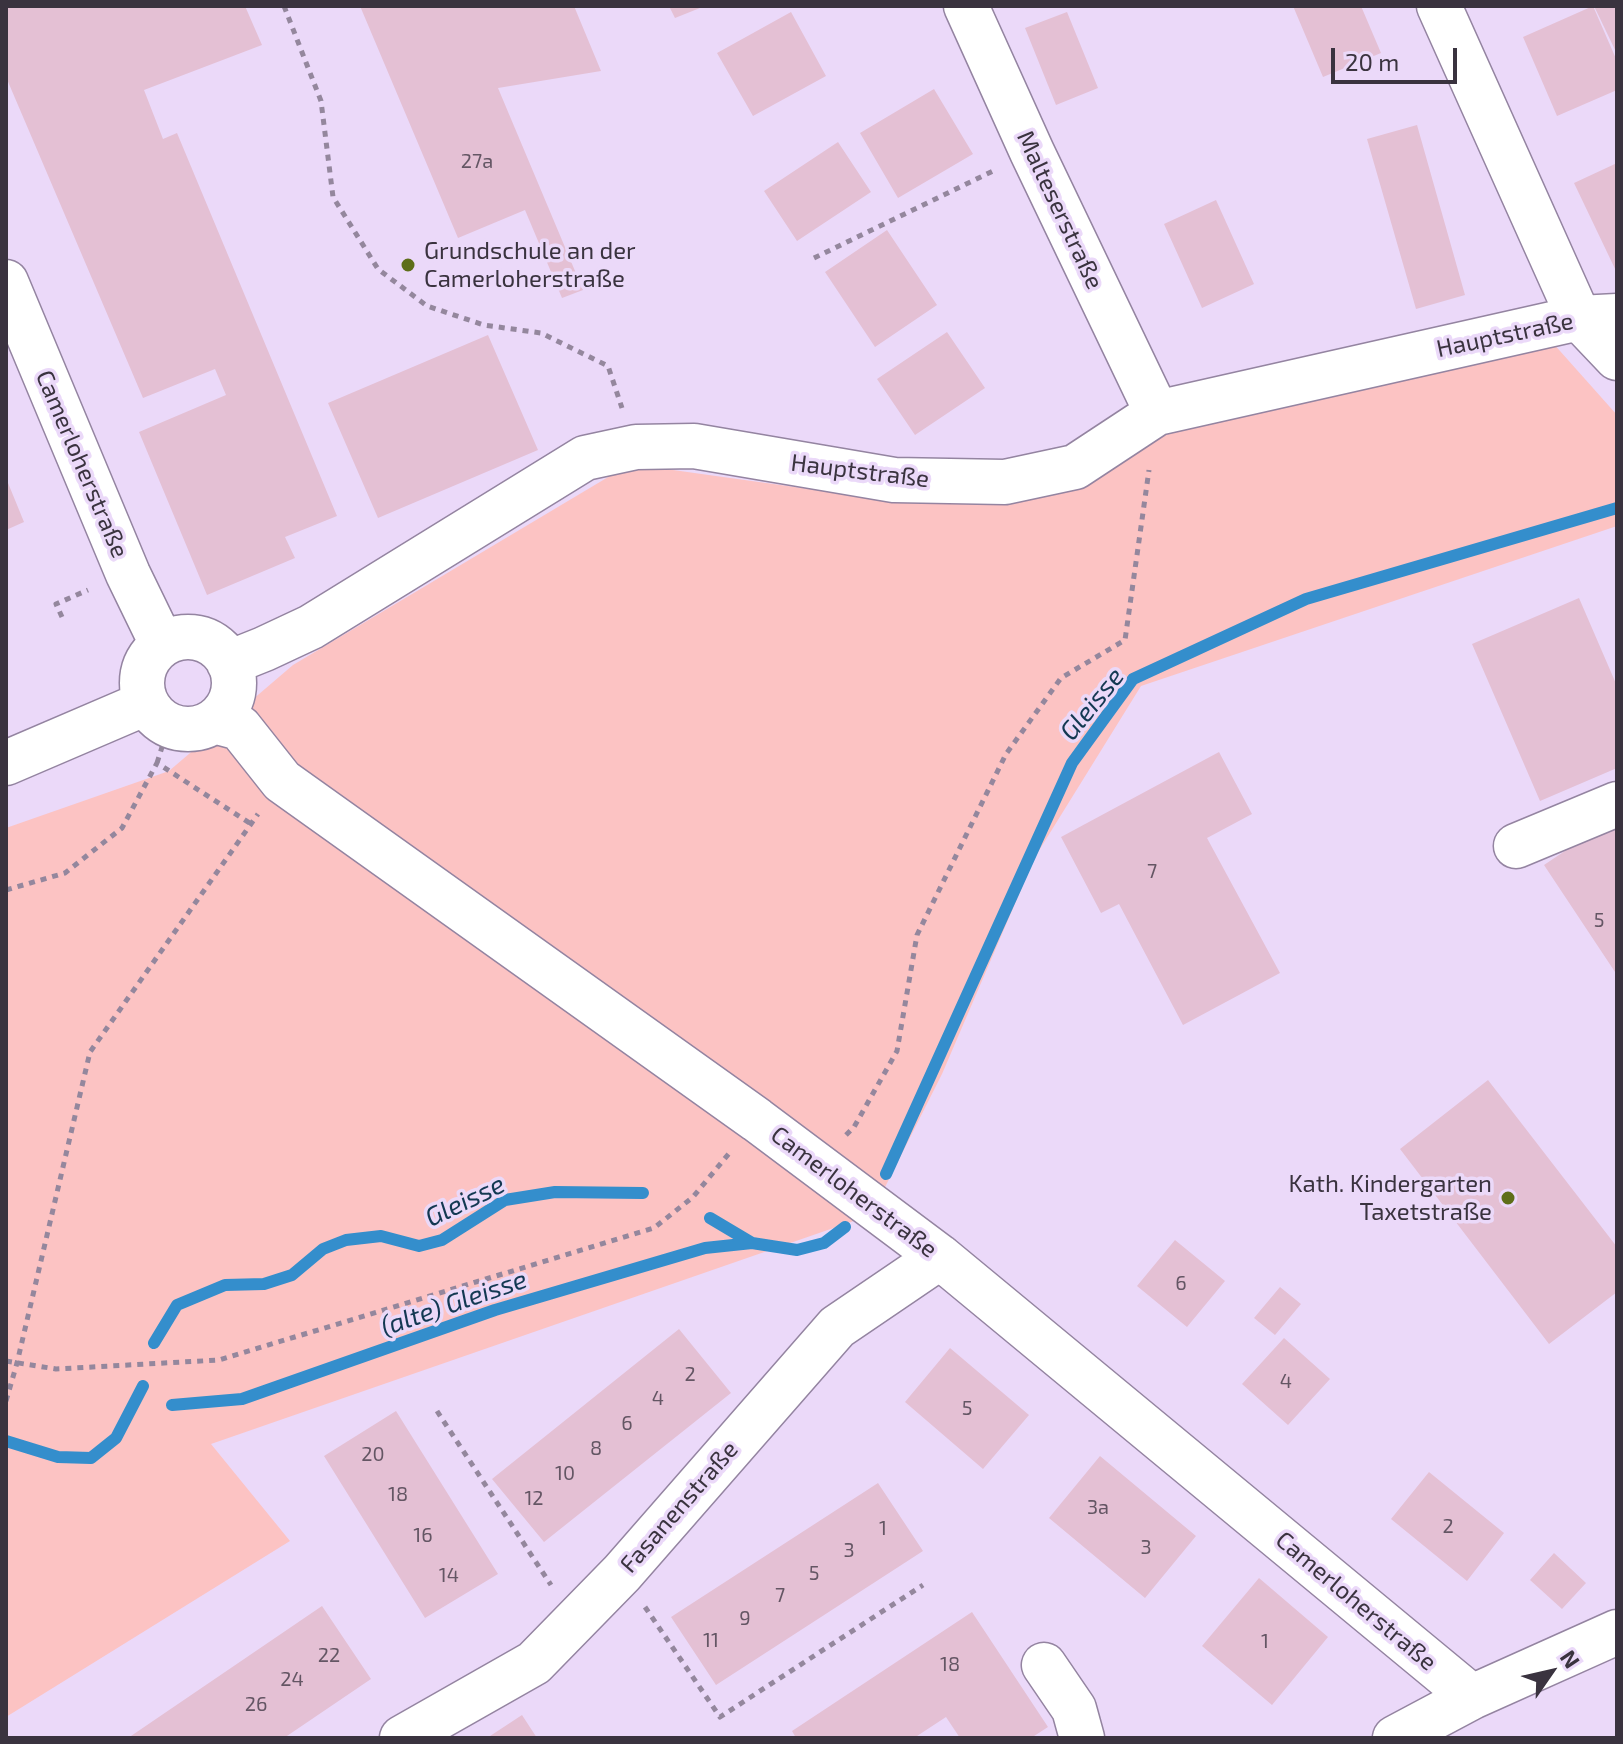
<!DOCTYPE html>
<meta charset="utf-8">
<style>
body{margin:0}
#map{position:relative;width:1623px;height:1744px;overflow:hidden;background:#ebd9f9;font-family:"Exo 2",sans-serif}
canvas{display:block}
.frame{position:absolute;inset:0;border:8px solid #3a333f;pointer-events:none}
.north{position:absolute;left:1511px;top:1632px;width:80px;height:80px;-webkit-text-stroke:6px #ebd9f9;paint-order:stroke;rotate:56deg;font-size:22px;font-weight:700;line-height:32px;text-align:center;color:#3a333f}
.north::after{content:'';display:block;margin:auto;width:28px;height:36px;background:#3a333f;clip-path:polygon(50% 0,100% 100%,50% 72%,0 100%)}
.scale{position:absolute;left:1331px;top:48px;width:126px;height:36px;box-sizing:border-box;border:4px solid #3a333f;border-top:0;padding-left:10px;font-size:24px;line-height:28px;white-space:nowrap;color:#3a333f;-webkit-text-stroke:6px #ebd9f9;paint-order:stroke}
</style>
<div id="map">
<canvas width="1623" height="1744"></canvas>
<div class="frame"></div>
<div class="north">N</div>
<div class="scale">20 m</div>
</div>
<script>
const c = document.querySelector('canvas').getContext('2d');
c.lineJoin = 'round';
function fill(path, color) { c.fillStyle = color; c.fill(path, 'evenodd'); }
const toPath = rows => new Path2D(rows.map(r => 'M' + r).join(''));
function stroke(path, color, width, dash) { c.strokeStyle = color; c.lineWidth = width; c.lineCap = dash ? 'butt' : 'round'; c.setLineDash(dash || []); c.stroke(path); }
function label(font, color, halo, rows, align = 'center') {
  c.font = font + ' "Exo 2",sans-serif'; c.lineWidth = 7; c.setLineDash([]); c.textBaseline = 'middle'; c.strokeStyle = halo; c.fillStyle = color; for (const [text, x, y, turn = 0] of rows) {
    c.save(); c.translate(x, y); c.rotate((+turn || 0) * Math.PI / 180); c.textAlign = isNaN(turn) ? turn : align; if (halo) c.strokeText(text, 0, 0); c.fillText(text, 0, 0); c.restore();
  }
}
fill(toPath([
 [1552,342,1617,415,1617,526,1141,686,1035,857,942,1074,871,1215,211,1444,290,1541,6,1717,6,828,169,771,293,665,630,464,895,501,1177,426]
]), '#fcc3c3');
stroke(toPath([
 [886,1174,1072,763,1133,679,1306,599,1617,508],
 [710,1218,752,1243,797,1250,824,1243,845,1227],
 [154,1343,177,1305,225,1285,264,1284,292,1275,323,1249,346,1240,381,1236,419,1246,442,1240,505,1200,555,1192,643,1193],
 [172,1405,242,1399,495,1310,705,1248,752,1243],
 [6,1441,58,1457,91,1458,116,1438,143,1386]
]), '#348ecc', 12);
fill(toPath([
 [6,6,245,6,262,45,144,90,163,139,177,133,337,516,285,537,295,558,207,595,139,432,226,395,215,369,143,398,6,77],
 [360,6,574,6,601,71,498,88,583,290,562,298,525,210,458,238],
 [669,6,705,6,675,18],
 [1293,6,1361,6,1381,53,1323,77],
 [1593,6,1617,61,1617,90,1557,116,1523,37],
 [1594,6,1617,6,1617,54],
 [791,12,826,76,753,116,717,53],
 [1067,12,1098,88,1056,105,1025,28],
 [934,89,973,154,898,198,860,133],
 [1417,125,1465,295,1416,309,1367,139],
 [838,142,871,192,797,241,764,191],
 [1617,163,1617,273,1574,183],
 [1216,200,1254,284,1202,308,1164,224],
 [887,230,937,305,875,347,825,272],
 [947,332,985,388,915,435,877,379],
 [488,335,538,450,378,518,328,403],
 [6,478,24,522,6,530],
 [1579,598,1617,686,1617,768,1540,801,1472,644],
 [1219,752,1252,814,1207,838,1280,973,1183,1025,1119,904,1101,913,1061,837],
 [1617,816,1617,975,1544,865],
 [1488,1080,1617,1247,1617,1292,1549,1344,1400,1149],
 [1175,1240,1225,1281,1187,1327,1137,1286],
 [1280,1287,1301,1304,1275,1335,1254,1318],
 [679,1329,731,1393,544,1542,492,1479],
 [1284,1338,1330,1379,1288,1425,1242,1384],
 [950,1348,1029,1415,983,1469,905,1402],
 [396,1411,498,1574,425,1618,324,1456],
 [1100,1456,1196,1536,1145,1598,1049,1518],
 [1429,1472,1504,1533,1467,1581,1391,1519],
 [878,1483,923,1551,716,1685,671,1617],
 [1554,1553,1586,1583,1562,1609,1530,1580],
 [1259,1578,1328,1637,1272,1705,1202,1646],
 [322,1606,371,1679,284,1738,128,1738],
 [972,1612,1048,1727,1031,1738,960,1738,946,1717,914,1738,796,1738,792,1731],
 [522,1715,537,1738,487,1738]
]), '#e4c0d4');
const minor = toPath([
 [966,6,1032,152,1157,413],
 [1439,6,1579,318,1617,358],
 [6,282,128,574,162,644],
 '142 683a46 46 0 1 1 92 0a46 46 0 1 1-92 0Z',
 [229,663,264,649,311,627,585,458,636,447,694,446,894,480,1005,482,1075,467,1157,413,1579,318,1617,316],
 [214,721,240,728,282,781,757,1120,940,1257,1472,1697],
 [6,763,146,703],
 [1516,846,1617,804],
 [1044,1665,1074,1709,1082,1738],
 [402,1738,534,1663,622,1573,837,1327,940,1257],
 [1395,1738,1472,1697,1617,1632]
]);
stroke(minor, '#9484a1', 47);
stroke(toPath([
 [284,6,321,101,333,197,378,269,427,306,484,325,541,333,608,366,622,408],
 [814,258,995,170],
 [62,617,56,604,88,590],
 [157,763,163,744],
 [6,890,65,873,122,828,157,763,251,824],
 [846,1135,854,1127,897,1051,917,935,1006,754,1061,678,1125,640,1149,470],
 [6,1361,56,1369,219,1360,654,1228,693,1197,731,1151],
 [6,1401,17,1363,90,1052,258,814],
 [437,1411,551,1585],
 [645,1607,720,1717,923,1585]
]), '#94879d', 5, [6, 6]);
stroke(minor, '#fff', 44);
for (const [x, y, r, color] of [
 [408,265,8,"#5e6e19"],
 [1508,1198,8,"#5e6e19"]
]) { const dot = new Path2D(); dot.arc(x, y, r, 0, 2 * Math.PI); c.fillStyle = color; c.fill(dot); stroke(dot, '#ebd9f9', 3); }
label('20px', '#645664', null, [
 ["27a",477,161],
 ["7",1152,871],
 ["5",1599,920],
 ["6",1181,1283],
 ["2",690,1374],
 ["4",1286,1381],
 ["4",658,1398],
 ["5",967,1408],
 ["6",627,1423],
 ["8",596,1448],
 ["20",373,1454],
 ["10",565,1473],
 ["18",398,1494],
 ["12",534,1498],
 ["3a",1098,1507],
 ["2",1448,1526],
 ["1",883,1528],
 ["16",423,1535],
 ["3",1146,1547],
 ["3",849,1550],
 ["5",814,1573],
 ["14",449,1575],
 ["7",780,1595],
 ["9",745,1618],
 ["11",711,1640],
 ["1",1265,1641],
 ["22",329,1655],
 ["18",950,1664],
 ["24",292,1679],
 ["26",256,1704]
]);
label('24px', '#3a333f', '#ebd9f9', [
 ["Malteserstraße",1060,210,65],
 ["Hauptstraße",1505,335,-12],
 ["Camerloherstraße",82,464,67],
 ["Hauptstraße",860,471,7],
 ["Camerloherstraße",854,1192,37],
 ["Fasanenstraße",679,1507,-49],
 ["Camerloherstraße",1356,1601,40]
]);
label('24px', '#3a333f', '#ebd9f9', [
 ["Grundschule an der",424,251],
 ["Camerloherstraße",424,279],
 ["Kath. Kindergarten",1492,1184,"right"],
 ["Taxetstraße",1492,1212,"right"]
], 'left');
label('italic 26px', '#133852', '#ebd9f9', [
 ["Gleisse",1092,704,-51],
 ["Gleisse",465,1201,-26],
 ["(alte) Gleisse",454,1303,-19]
]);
</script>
